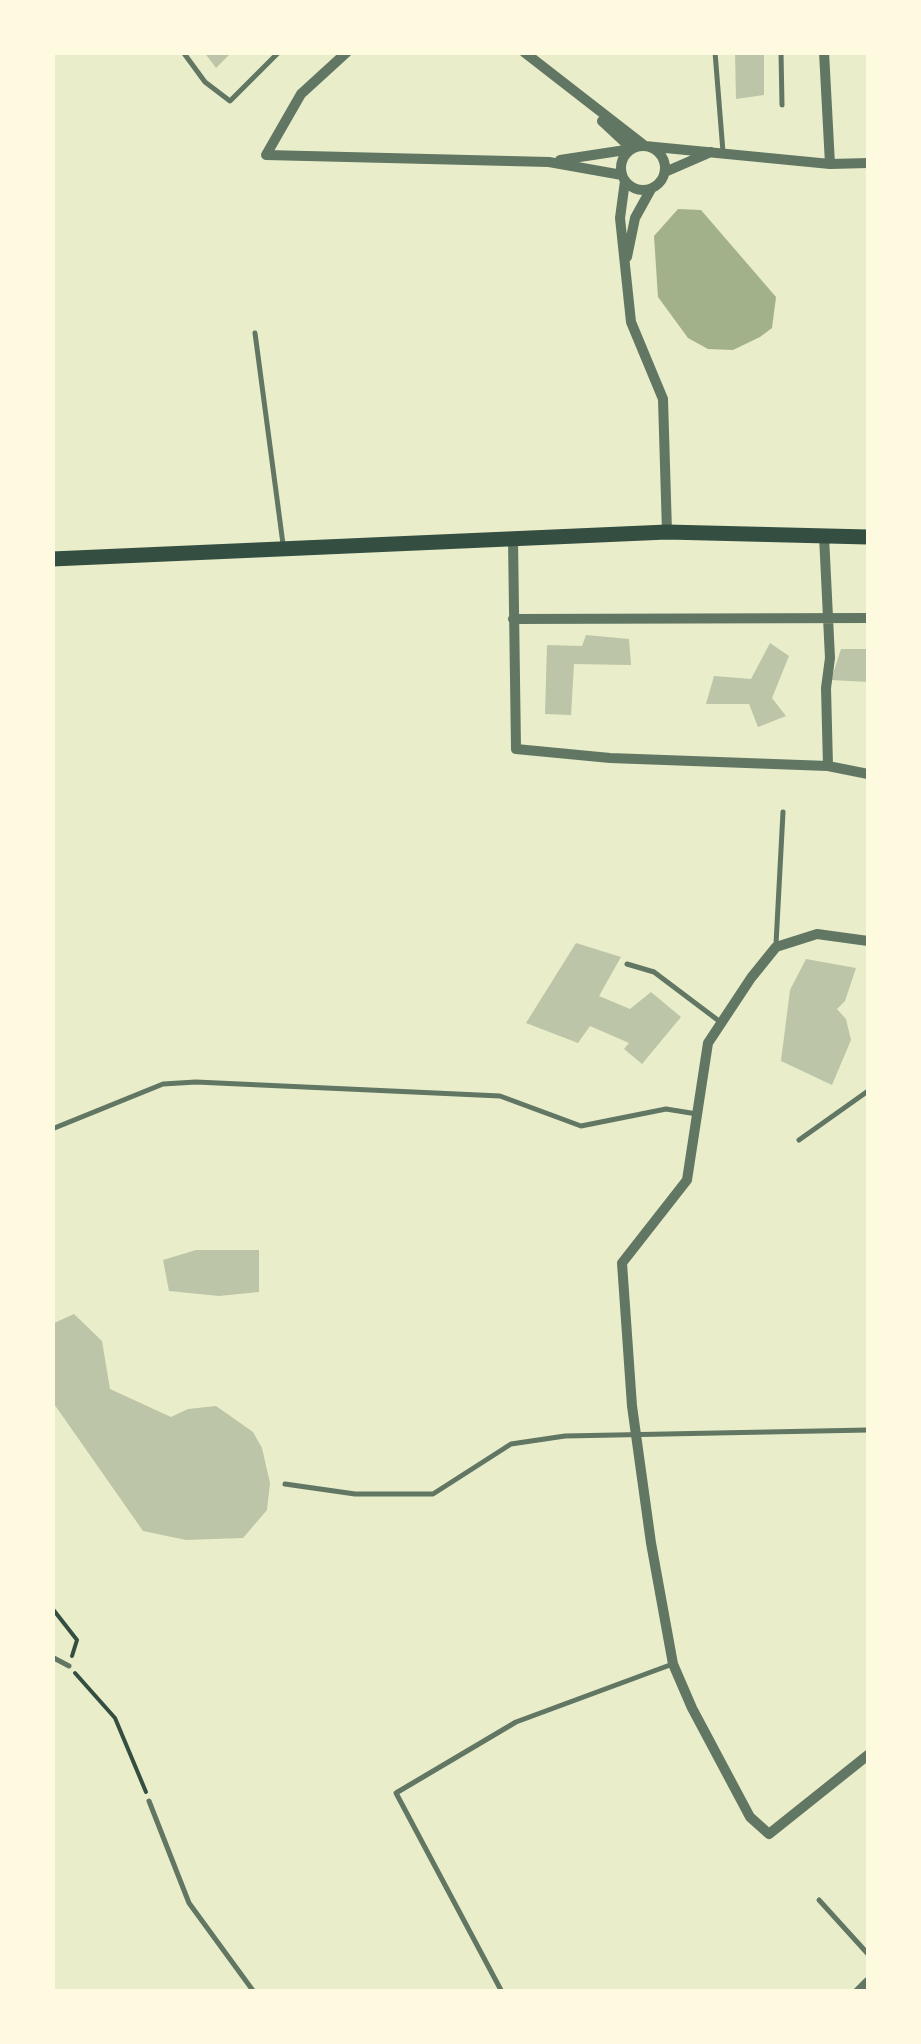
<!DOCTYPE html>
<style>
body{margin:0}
#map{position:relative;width:921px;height:2044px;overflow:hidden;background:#e9edc9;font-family:Ubuntu,sans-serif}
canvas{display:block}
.frame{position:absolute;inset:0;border:55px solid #fefae0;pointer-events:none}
</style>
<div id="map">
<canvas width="921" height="2044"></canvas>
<div class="frame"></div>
</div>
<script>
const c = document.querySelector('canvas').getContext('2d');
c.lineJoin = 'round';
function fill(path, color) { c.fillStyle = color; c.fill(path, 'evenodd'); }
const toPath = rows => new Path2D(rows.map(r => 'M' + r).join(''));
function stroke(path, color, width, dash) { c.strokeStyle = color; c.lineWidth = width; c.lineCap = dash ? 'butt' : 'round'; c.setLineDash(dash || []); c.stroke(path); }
fill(toPath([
 [678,209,701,210,776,297,772,328,760,337,733,350,708,349,688,338,658,297,654,236]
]), '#a3b18a');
fill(toPath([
 [204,52,232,52,216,68],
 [735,52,764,52,764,95,736,99],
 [586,635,629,639,631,665,574,664,571,715,545,714,547,645,582,646],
 [770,643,789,656,772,698,786,716,758,727,749,704,706,704,714,676,751,679],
 [841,649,868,649,868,682,831,680],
 [576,943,621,957,599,996,630,1009,651,992,681,1017,642,1064,624,1049,629,1043,590,1026,578,1043,526,1023],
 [806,959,856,968,845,1001,837,1009,846,1019,851,1040,832,1085,781,1061,790,990],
 [196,1250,259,1250,259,1292,219,1296,169,1291,163,1260],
 [74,1314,102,1341,110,1389,171,1417,188,1409,216,1406,253,1432,262,1448,270,1483,267,1510,243,1538,186,1540,143,1531,52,1401,52,1324]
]), '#bcc5a7');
stroke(toPath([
 [52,1608,77,1640,72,1656],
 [75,1673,115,1718,146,1792]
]), '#344e41', 4);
stroke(toPath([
 [183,52,205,82,230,101,279,52],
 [715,52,723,152],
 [781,52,782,105],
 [255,333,283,544],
 [776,944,783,812],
 [627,964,654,972,719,1021],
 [52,1129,163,1084,196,1082,500,1096,581,1126,666,1109,697,1114],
 [799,1140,868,1091],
 [285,1484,355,1494,433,1494,511,1444,565,1436,868,1430],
 [52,1657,69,1666],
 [149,1801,189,1903,254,1992],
 [819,1900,868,1954],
 [502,1992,396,1793,516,1722,670,1665]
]), '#617663', 5);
stroke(toPath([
 [347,52,301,94,266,155,549,162,622,175],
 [524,52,645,146,830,164,868,163],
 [824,52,830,164],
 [602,121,632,149],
 '621 168a22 22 0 1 1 44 0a22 22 0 1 1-44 0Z',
 [560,160,632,149],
 [665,172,711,152],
 [625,181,620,218,631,322,663,399,667,532],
 [627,257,635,218,651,189],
 [824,536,830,658,826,688,828,766],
 [513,539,516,749,610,758,828,766,868,774],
 [513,619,868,618],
 [868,941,817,934,776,947,751,978,708,1043,687,1180,622,1263,632,1406,651,1543,673,1664,692,1708,750,1817,769,1834,868,1755],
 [858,1992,868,1982]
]), '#617663', 10);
stroke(toPath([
 [52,559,667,532,868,537]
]), '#344e41', 15);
</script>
